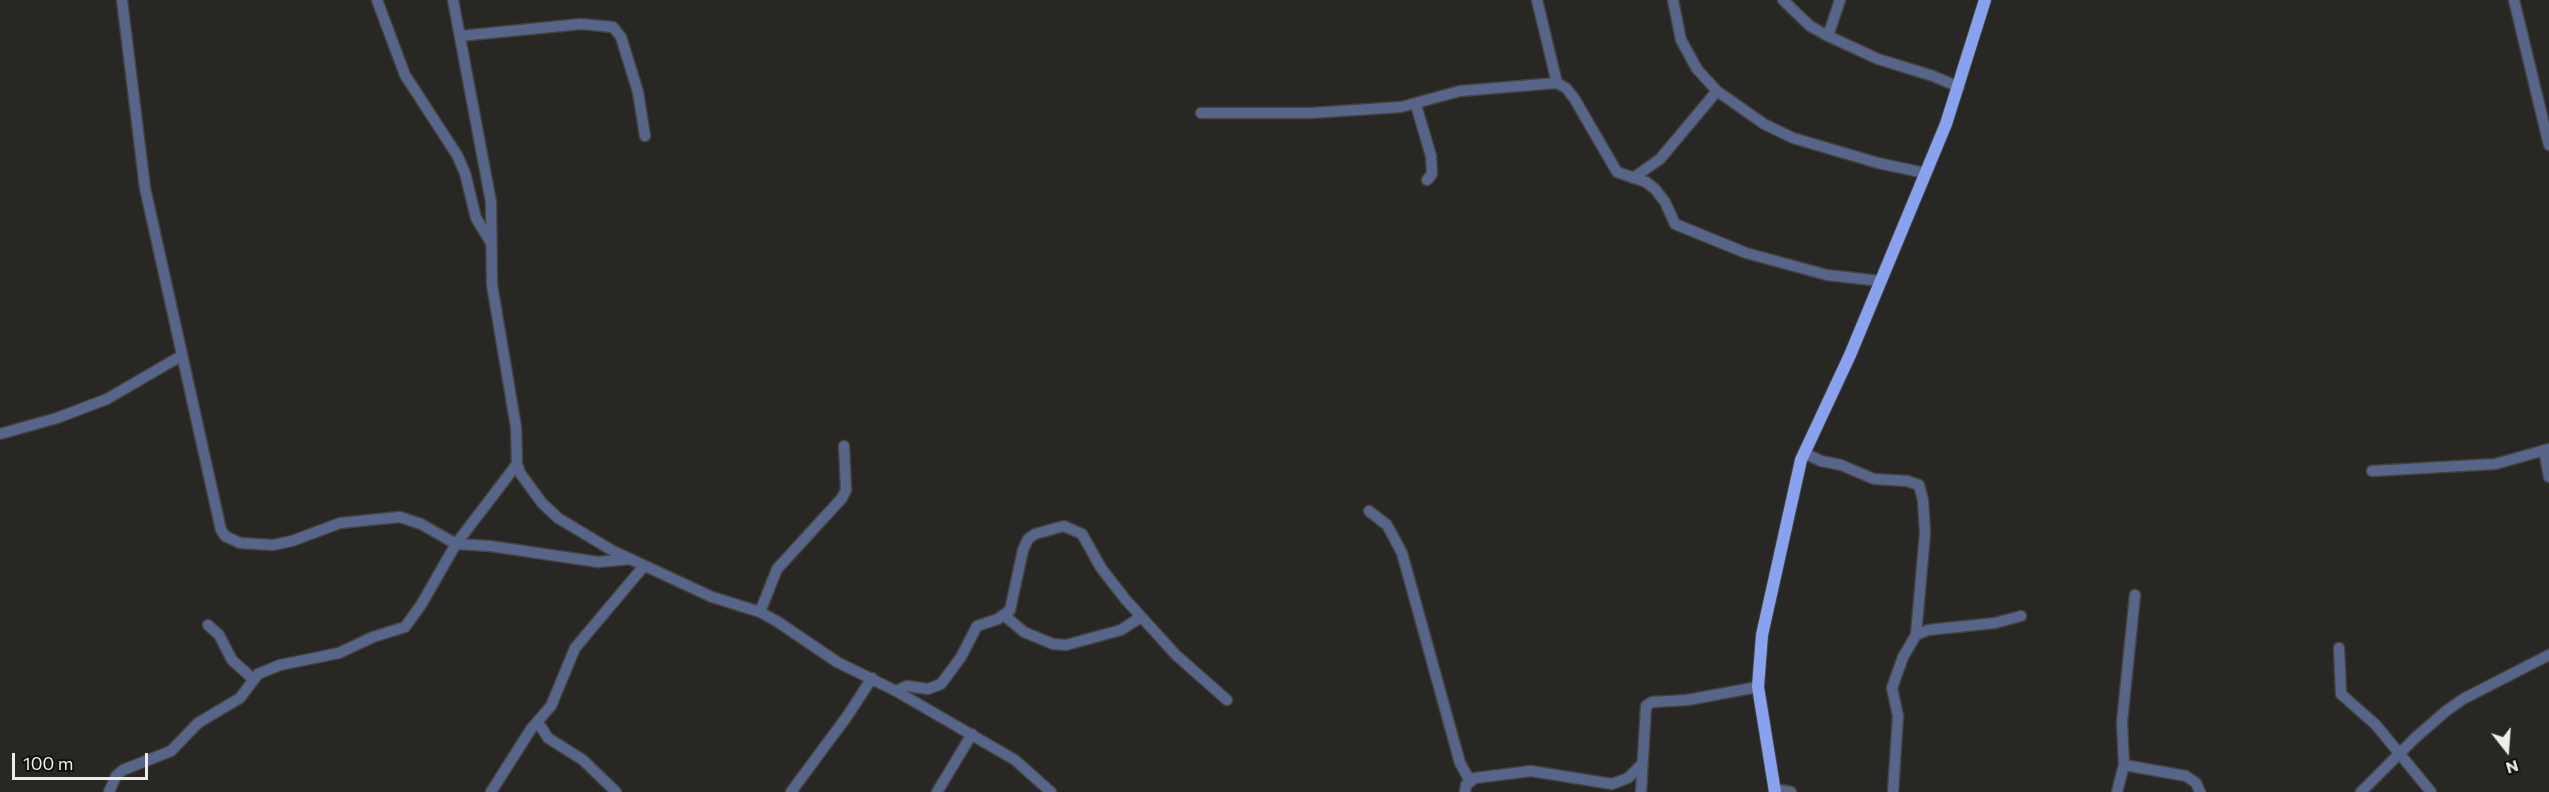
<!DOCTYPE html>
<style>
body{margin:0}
#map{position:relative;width:2549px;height:792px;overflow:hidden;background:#282723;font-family:Commissioner,sans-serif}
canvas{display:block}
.north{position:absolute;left:2477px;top:720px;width:60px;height:60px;-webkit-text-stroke:4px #10100e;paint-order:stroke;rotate:163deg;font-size:16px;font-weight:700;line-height:24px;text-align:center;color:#eeedeb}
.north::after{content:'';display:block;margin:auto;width:21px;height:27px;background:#eeedeb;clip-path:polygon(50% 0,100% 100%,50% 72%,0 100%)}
.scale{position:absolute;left:12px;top:753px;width:136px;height:27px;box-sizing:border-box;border:3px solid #eeedeb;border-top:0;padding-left:8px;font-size:18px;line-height:21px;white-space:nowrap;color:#eeedeb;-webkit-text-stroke:4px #10100e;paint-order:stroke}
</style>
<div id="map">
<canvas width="2549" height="792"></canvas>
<div class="north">N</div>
<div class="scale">100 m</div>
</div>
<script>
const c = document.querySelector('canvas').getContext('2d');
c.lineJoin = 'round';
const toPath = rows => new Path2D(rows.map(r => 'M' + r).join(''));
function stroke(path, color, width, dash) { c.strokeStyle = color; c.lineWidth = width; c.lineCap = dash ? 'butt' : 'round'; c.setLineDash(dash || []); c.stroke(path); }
const minor = toPath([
 [122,0,145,188,221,530,225,536,240,543,273,545,292,541,340,523,400,517,421,524,456,544,490,546,598,562,631,559],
 [377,0,405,75,457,155,465,173,476,218,491,243],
 [453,0,491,202,492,285,516,427,517,464,520,473,542,503,558,518,613,551,712,597,760,612,778,622,837,662,896,691,1015,760,1051,792],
 [1537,0,1557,83,1566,88,1574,98,1617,172,1646,182,1655,189,1665,202,1675,224,1746,253,1827,275,1880,281],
 [1673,0,1681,40,1697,69,1717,91,1764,124,1793,138,1878,163,1925,173],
 [1783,0,1810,26,1828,36,1878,59,1933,76,1959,87],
 [2514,0,2549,145],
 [460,36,581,24,613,27,621,37,638,92,645,136],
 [1828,36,1840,0],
 [1416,105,1431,156,1432,174,1427,180],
 [1201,113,1311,113,1401,107,1460,91,1557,83],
 [1633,178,1660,159,1717,91],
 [0,434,57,418,107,399,181,356],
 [2544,450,2549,477],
 [1804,453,1821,461,1841,465,1874,479,1907,481,1919,485,1923,500,1925,533,1916,635],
 [2372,471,2495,464,2549,449],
 [1369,511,1387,525,1402,553,1460,763,1470,781],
 [760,612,777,569,842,498,846,490,844,446],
 [1005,616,1024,632,1053,644,1066,645,1121,630,1141,617],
 [208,625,219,635,232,660,253,679],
 [2339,648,2341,694,2376,725,2431,792],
 [896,691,907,686,928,689,941,684,961,657,977,626,998,619,1010,610,1023,550,1028,539,1035,534,1064,526,1082,534,1101,568,1126,600,1176,655,1227,700],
 [538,722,548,738,583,760,616,792],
 [2124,765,2122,722,2135,595],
 [1775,789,1791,792],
 [109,792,116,776,123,770,171,751,198,723,240,698,258,674,280,665,339,653,373,637,405,627,421,605,456,544,517,464],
 [491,792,531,729,551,706,575,648,644,566],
 [791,792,848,715,872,678],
 [937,792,972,734],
 [1465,792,1466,785,1475,778,1531,771,1612,784,1628,778,1641,765],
 [1641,792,1646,706,1652,702,1687,700,1758,687],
 [1893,792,1898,716,1892,688,1903,657,1916,635,1928,630,1995,623,2021,616],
 [2117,792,2124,765,2186,776,2196,783,2200,792],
 [2361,792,2414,739,2446,711,2463,699,2549,655]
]);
const major = toPath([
 [1775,792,1758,687,1762,635,1801,460,1850,355,1946,124,1985,0]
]);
stroke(minor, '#44433f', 13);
stroke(major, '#44433f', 14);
stroke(minor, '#58658b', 10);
stroke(major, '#88a2f0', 12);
</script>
